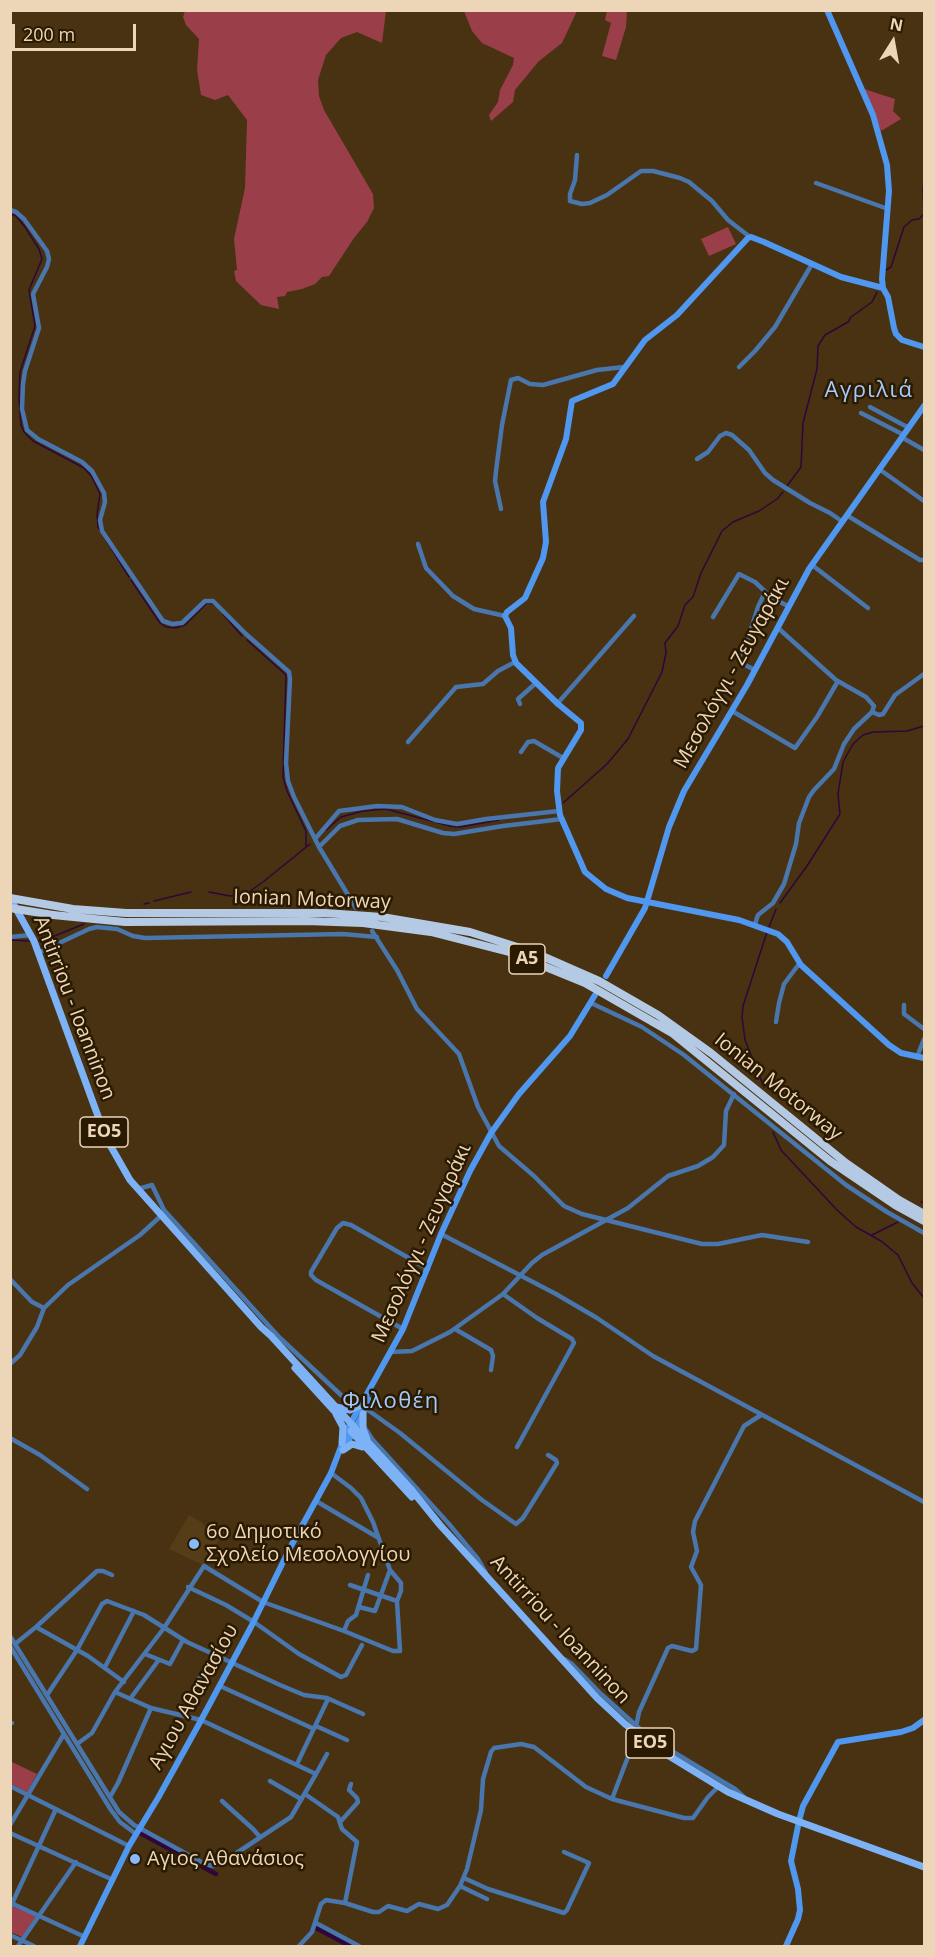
<!DOCTYPE html>
<meta charset="utf-8">
<style>
body{margin:0}
#map{position:relative;width:935px;height:1957px;overflow:hidden;background:#483211;font-family:"Open Sans",sans-serif}
canvas{display:block}
.frame{position:absolute;inset:0;border:12px solid #edd6b8;pointer-events:none}
.north{position:absolute;left:863px;top:12px;width:60px;height:60px;-webkit-text-stroke:4px #2b1a02;paint-order:stroke;rotate:11deg;font-size:16px;font-weight:700;line-height:24px;text-align:center;color:#edd6b8}
.north::after{content:'';display:block;margin:auto;width:21px;height:27px;background:#edd6b8;clip-path:polygon(50% 0,100% 100%,50% 72%,0 100%)}
.scale{position:absolute;left:12px;top:24px;width:124px;height:27px;box-sizing:border-box;border:3px solid #edd6b8;border-top:0;padding-left:8px;font-size:18px;line-height:21px;white-space:nowrap;color:#edd6b8;-webkit-text-stroke:4px #2b1a02;paint-order:stroke}
</style>
<div id="map">
<canvas width="935" height="1957"></canvas>
<div class="frame"></div>
<div class="north">N</div>
<div class="scale">200 m</div>
</div>
<script>
const c = document.querySelector('canvas').getContext('2d');
c.lineJoin = 'round';
function fill(path, color) { c.fillStyle = color; c.fill(path, 'evenodd'); }
const toPath = rows => new Path2D(rows.map(r => 'M' + r).join(''));
function stroke(path, color, width, dash) { c.strokeStyle = color; c.lineWidth = width; c.lineCap = dash ? 'butt' : 'round'; c.setLineDash(dash || []); c.stroke(path); }
function label(font, color, halo, rows, align = 'center') {
  c.font = font + ' "Open Sans",sans-serif'; c.lineWidth = 5; c.setLineDash([]); c.textBaseline = 'middle'; c.strokeStyle = halo; c.fillStyle = color; for (const [text, x, y, turn = 0] of rows) {
    c.save(); c.translate(x, y); c.rotate((+turn || 0) * Math.PI / 180); c.textAlign = isNaN(turn) ? turn : align; if (halo) c.strokeText(text, 0, 0); c.fillText(text, 0, 0); c.restore();
  }
}
fill(toPath([
 [189,1515,201,1522,219,1539,205,1566,169,1549]
]), '#553d17');
fill(toPath([
 [185,11,386,11,382,43,357,32,341,38,326,55,318,80,319,96,324,110,373,194,374,208,367,222,354,238,329,276,322,277,315,284,302,289,287,292,285,296,277,297,279,309,261,305,236,281,234,271,237,270,234,239,245,188,247,120,228,95,215,100,201,95,197,70,199,39,186,25,183,17],
 [464,11,577,11,562,43,539,61,515,90,513,102,491,121,489,115,498,102,500,90,513,65,514,58,482,43,472,31],
 [607,11,627,11,626,27,616,60,602,56,611,23,605,20],
 [864,89,895,99,893,111,901,119,881,131],
 [728,227,736,244,709,256,701,239],
 [10,1761,37,1774,27,1792,11,1784],
 [12,1906,36,1916,22,1937,11,1932]
]), '#9a3e4a');
stroke(toPath([
 [921,10,924,13],
 [10,213,16,216,25,227,39,249,42,259,29,290,35,326,20,372,19,398,21,425,24,432,33,441,84,468,92,477,100,494,97,514,98,527,129,577],
 [886,270,891,267,904,227,912,220,919,219,924,214,923,189,924,180],
 [787,486,801,467,803,423,817,369,818,346,825,335,848,322,851,317,872,302,877,292],
 [131,580,160,623,166,627,175,628,185,625,207,603,213,604],
 [223,614,242,636],
 [247,640,286,675,283,777,287,791,306,831,306,847],
 [563,803,607,764,628,739,662,672,666,653,665,643,678,626,685,605,693,597,701,573,722,531,733,522,759,511,777,499,783,492],
 [326,830,341,817,363,811,386,809,450,826,460,827,499,820],
 [209,892,230,896,246,894,263,882,310,844],
 [154,901,191,892],
 [780,903,807,866,840,814,838,794,843,762,853,744,863,735,873,732,907,731,924,726],
 [144,904,149,903],
 [769,927,776,909],
 [10,940,30,941],
 [37,941,52,937,84,924],
 [764,1087,745,1040,742,1017,743,1006,767,932],
 [773,1132,781,1150,837,1210,856,1227,881,1241,898,1255,912,1283,924,1298],
 [921,1202,924,1202],
 [872,1235,898,1222]
]), '#2d073b', 1.5);
stroke(toPath([
 [140,1833,216,1874],
 [316,1928,350,1946]
]), '#2d073b', 4.5);
stroke(toPath([
 [577,155,575,180,570,194,570,201,582,204,590,203,607,195,641,171,653,171,680,178,689,182,712,201,728,220,750,237],
 [816,183,888,209],
 [10,210,16,212,24,219,47,251,49,259,47,267,33,294,39,328,25,371,23,384,22,409,27,430,38,439,82,462,92,471,104,493,105,502,100,520,102,531,163,621,172,624,182,623,205,601,213,601,246,634,289,672,290,679,286,763,288,781,294,797,319,847,356,908],
 [739,367,755,351,775,327,812,264],
 [870,407,909,428],
 [861,413,904,435],
 [903,438,924,450],
 [697,459,708,452,720,436,726,433,732,435,749,450,765,473,773,480,810,503,830,513,843,522],
 [879,469,924,501],
 [501,509,495,481,496,471,502,425,511,380,518,378,530,384,543,385,597,370,624,367],
 [848,516,920,560,924,560],
 [418,544,426,568,453,596,474,609,505,616],
 [812,565,868,608],
 [713,617,739,574,755,582,772,598,788,606],
 [755,670,741,663,739,657,746,645,758,607,765,592],
 [520,704,518,699,536,683],
 [557,704,634,616],
 [732,711,795,748,817,717,838,681],
 [872,712,879,715,883,714,895,695,924,674],
 [408,742,456,687,483,684,498,671,515,662],
 [521,752,528,742,534,741,563,758],
 [315,839,339,811,377,806,402,807,435,820,457,824,486,819,559,811],
 [319,847,340,826,358,820,397,819,443,833,454,834,503,826,562,819],
 [755,924,758,915,773,903,784,884,796,844,799,823,809,797,814,790,834,769,844,744,854,729,872,712,874,706,866,697,836,680,778,628],
 [372,931,397,970,417,1009,459,1054,478,1107,499,1146,534,1176,564,1206,582,1214,702,1244,718,1244,762,1235,808,1242],
 [10,937,31,935],
 [38,953,89,929,97,927,117,929,133,936,145,938,343,934,377,937],
 [591,1003,642,1027,684,1055,846,1185,887,1212,924,1233],
 [904,1005,904,1014,924,1029],
 [776,1022,779,1003,784,984,799,964],
 [917,1057,924,1039],
 [138,1189,152,1185,164,1210,279,1337,356,1409],
 [441,1234,556,1294,597,1318,653,1356,924,1502],
 [10,1279,32,1302,44,1308],
 [503,1294,537,1318,572,1339,574,1343,517,1447],
 [403,1329,316,1280,311,1275,311,1272,337,1228,343,1223,351,1225,428,1269],
 [455,1329,491,1350,493,1356,491,1370],
 [391,1352,412,1351,450,1332,503,1294,532,1263,542,1255,628,1208,668,1176,698,1166,713,1157,724,1145,726,1111,734,1094],
 [10,1364,20,1355,37,1327,44,1308,68,1285,140,1235,163,1214],
 [365,1408,400,1433,482,1500,516,1524,523,1518,557,1463,556,1460,548,1455],
 [365,1428,373,1440,449,1524,478,1559,486,1573],
 [10,1438,40,1455,87,1489],
 [316,1501,377,1537],
 [112,1575,103,1571,97,1571,36,1627,88,1656,124,1682],
 [350,1585,397,1601],
 [188,1587,226,1605,254,1622,299,1654,341,1677,346,1675,362,1645],
 [359,1607,375,1611,390,1570],
 [344,1631,348,1621,356,1615,368,1575],
 [10,1636,119,1812,134,1825,205,1864,213,1866,220,1864,291,1817,316,1774,201,1720,151,1708,115,1692],
 [15,1644,36,1627],
 [10,1646,64,1734],
 [145,1654,170,1664,183,1640],
 [564,1659,572,1664,600,1693,650,1738,735,1789,744,1797],
 [105,1667,134,1611],
 [199,1679,215,1654],
 [220,1686,314,1729],
 [47,1695,77,1650,102,1604,107,1601,144,1615,187,1642,280,1685,304,1695,327,1698,363,1714],
 [130,1699,158,1661],
 [10,1723,12,1723],
 [316,1726,347,1740],
 [635,1732,639,1712,668,1648,672,1646,692,1651,696,1649,701,1585,691,1567,697,1551,693,1532,695,1521,744,1426,761,1415],
 [77,1744,92,1733,115,1692,164,1628,204,1566,263,1602,344,1631,393,1651,400,1651,397,1601,401,1591,401,1583,390,1570,373,1522,361,1498,351,1488,331,1473],
 [297,1764,328,1699],
 [316,1774,327,1754],
 [270,1781,301,1799],
 [10,1786,129,1846],
 [305,1794,338,1817,342,1829,357,1842,345,1903],
 [110,1797,118,1783,151,1708],
 [612,1799,684,1818,693,1818,708,1797,718,1787],
 [222,1801,253,1829,260,1837],
 [341,1821,358,1802,357,1798,349,1790,351,1784],
 [10,1825,64,1734,111,1810,120,1822,136,1834],
 [10,1833,113,1880],
 [464,1878,488,1889,564,1913,567,1910,589,1863,564,1852],
 [460,1886,487,1899],
 [11,1903,85,1937],
 [10,1908,56,1809],
 [316,1923,359,1946],
 [10,1935,34,1946],
 [18,1946,76,1862],
 [299,1946,312,1932,321,1904,326,1900,345,1903,373,1912,379,1912,388,1906,407,1911,419,1904,438,1909,447,1905,460,1886,467,1869,481,1810,483,1779,491,1752,494,1748,521,1744,534,1747,586,1787,612,1799,637,1733]
]), '#4976ad', 4.5);
stroke(toPath([
 [827,10,873,115,887,165,889,191,882,279,883,288,888,297,894,328,896,334,902,340,924,347],
 [883,288,841,277,764,242,751,237,748,238,677,315,645,340,613,384,572,401,566,439,543,502,546,542,543,558,525,598,507,612,505,616,511,628,513,655,516,663,558,704,581,723,581,730,558,768,557,791,560,815,585,872,606,889,627,898,739,920,778,934,787,942,801,965,889,1045,901,1053,924,1058],
 [606,976,645,908,669,827,684,791,747,685,809,569,924,406],
 [344,1449,363,1414,368,1399],
 [80,1946,129,1846,158,1798,199,1724,252,1625,291,1546,331,1473,348,1428,403,1329,441,1234,470,1171,491,1133,519,1094,570,1036,595,995],
 [786,1946,798,1919,800,1910,798,1889,791,1861,799,1821,803,1806,838,1742,901,1732,913,1728,924,1720]
]), '#4f97ef', 6);
stroke(toPath([
 [10,898,34,941,106,1138,130,1180,261,1327,271,1336,410,1488,440,1525,597,1698,625,1724,656,1748,728,1792,778,1814,924,1867],
 [295,1368,336,1413],
 [336,1407,350,1410,361,1405],
 [336,1414,343,1427,342,1443],
 [363,1414,363,1429,367,1439],
 [351,1431,412,1497],
 [343,1450,352,1444,362,1447]
]), '#7db3f6', 7);
stroke(toPath([
 [10,898,73,909,126,913,325,913,382,917,470,932,533,952,599,981,658,1015,711,1053,846,1163,899,1200,924,1214],
 [53,915,125,922,307,921,363,923,431,932,509,952,585,983,672,1033,830,1161,895,1205,924,1221]
]), '#b4c9e4', 8);
stroke(toPath([
 [10,908,53,915]
]), '#b4c9e4', 8);
for (const [x, y, r, color] of [
 [194,1544,6,"#87bbfb"],
 [135,1859,6,"#87bbfb"]
]) { const dot = new Path2D(); dot.arc(x, y, r, 0, 2 * Math.PI); c.fillStyle = color; c.fill(dot); stroke(dot, '#2b1a02', 2); }
for (const [x, y, w] of [
 [527,959,36],
 [104,1132,48],
 [650,1743,48]
]) { const box = new Path2D(); box.roundRect(x - w / 2, y - 15, w, 30, 4.5); c.fillStyle = '#2b1a02'; c.fill(box); stroke(box, '#edd6b8', 1.5); }
label('bold 18px', '#edd6b8', null, [
 ["Α5",527,959],
 ["ΕΟ5",104,1132],
 ["ΕΟ5",650,1743]
]);
label('20px', '#edd6b8', '#2b1a02', [
 ["Μεσολόγγι - Ζευγαράκι",732,673,-61],
 ["Ionian Motorway",312,900,2],
 ["Antirriou - Ioanninon",74,1008,69],
 ["Ionian Motorway",778,1087,39],
 ["Μεσολόγγι - Ζευγαράκι",422,1243,-66],
 ["Antirriou - Ioanninon",560,1630,47],
 ["Αγιου Αθανασίου",194,1697,-61]
]);
label('20px', '#edd6b8', '#2b1a02', [
 ["6ο Δημοτικό",206,1532],
 ["Σχολείο Μεσολογγίου",206,1555],
 ["Αγιος Αθανάσιος",147,1859]
], 'left');
c.letterSpacing = '1.5px';
label('22px', '#a5cbfc', '#2b1a02', [
 ["Αγριλιά",869,391],
 ["Φιλοθέη",391,1402]
]);
c.letterSpacing = '0px';
</script>
